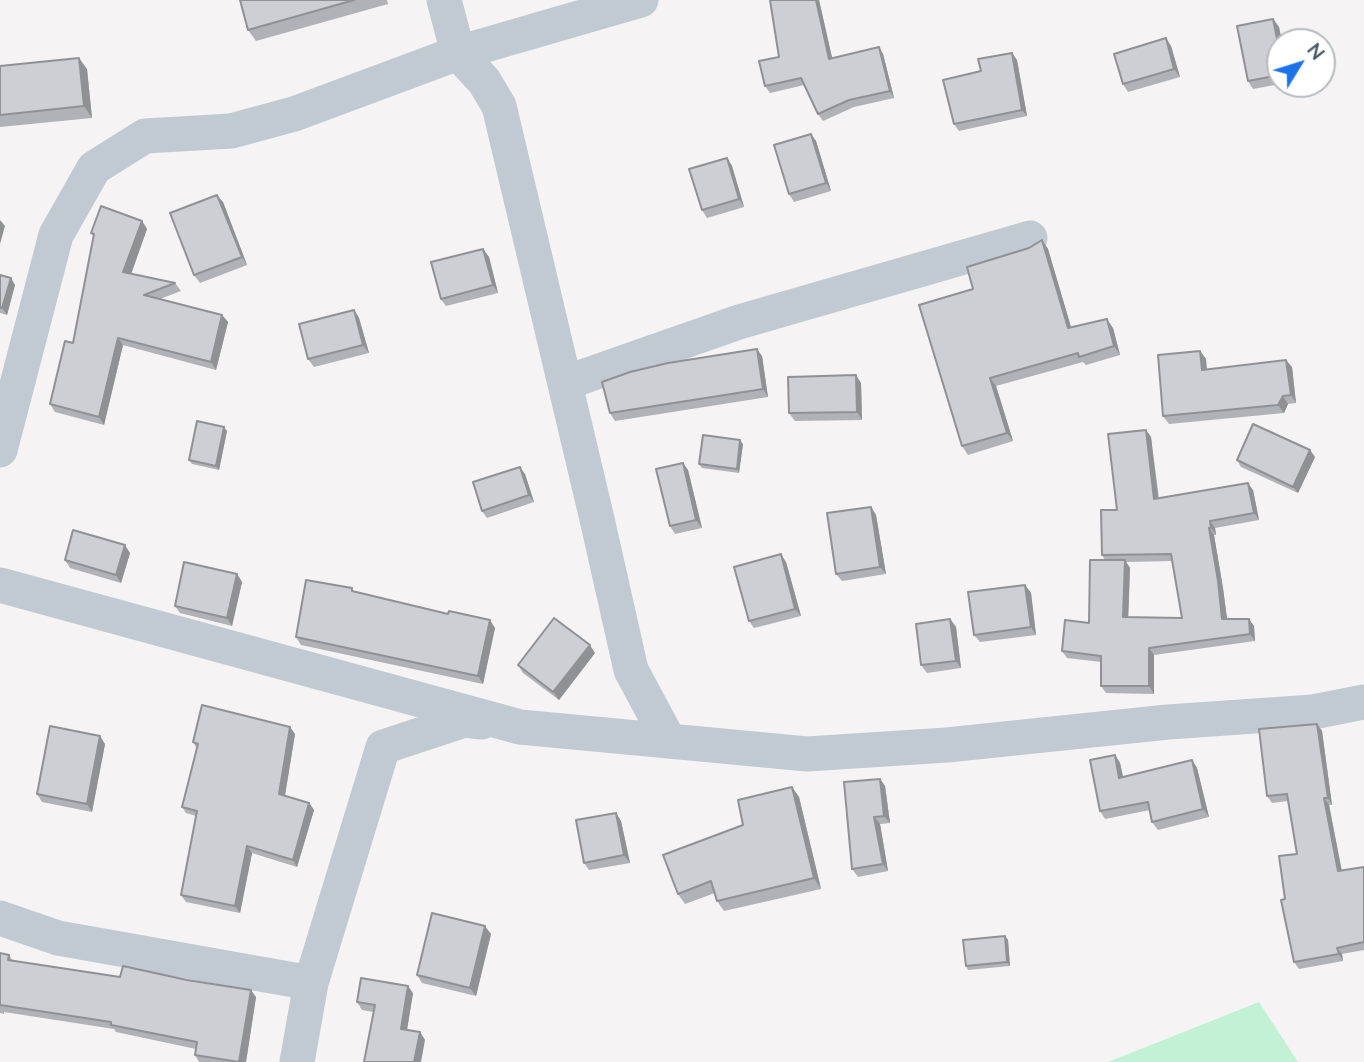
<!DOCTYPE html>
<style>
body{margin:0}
#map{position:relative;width:1364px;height:1062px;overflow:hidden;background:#f5f3f3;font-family:Lato,sans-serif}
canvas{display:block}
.north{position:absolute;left:1266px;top:28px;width:70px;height:70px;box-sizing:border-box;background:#fff;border:2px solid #b7bbc0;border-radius:50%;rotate:52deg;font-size:19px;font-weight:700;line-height:28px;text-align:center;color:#4a5661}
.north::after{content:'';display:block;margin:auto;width:24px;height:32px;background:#1a73e8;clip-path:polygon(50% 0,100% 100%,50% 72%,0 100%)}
</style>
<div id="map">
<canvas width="1364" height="1062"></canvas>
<div class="north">N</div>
</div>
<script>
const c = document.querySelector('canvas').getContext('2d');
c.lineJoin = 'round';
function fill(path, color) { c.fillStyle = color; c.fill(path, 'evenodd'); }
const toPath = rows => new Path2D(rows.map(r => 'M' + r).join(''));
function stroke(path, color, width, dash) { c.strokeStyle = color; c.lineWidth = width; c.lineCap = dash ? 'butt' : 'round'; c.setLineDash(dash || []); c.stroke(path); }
fill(toPath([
 [1259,1002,1298,1062,1108,1062]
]), '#c3f1d5');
stroke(toPath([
 [444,0,458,53,484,81,499,106,597,519,631,670,669,741,807,754,947,745,1168,722,1313,712,1364,702],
 [565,383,739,322,1030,238],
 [0,450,56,235,94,168,145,136,231,131,294,114,458,53,641,0],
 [0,585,520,727,669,741],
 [0,918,58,938,311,983],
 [297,1062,311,983,383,747,465,720,482,722]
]), '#c1cad2', 35);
fill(toPath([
 [240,0,387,0,388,4,256,41,248,30],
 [770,0,819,0,832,58,883,54,894,98,854,107,823,121,818,114,804,85,770,93,765,86,779,57],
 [1273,19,1279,27,1282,42,1280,42,1280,84,1253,89,1248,81],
 [1171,46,1180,77,1128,92,1123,84],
 [1017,60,1027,116,959,131,954,124,981,71],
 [0,66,87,69,92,118,0,127],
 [811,134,816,141,831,191,794,202,789,194],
 [727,158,732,166,744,207,707,218,702,210],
 [223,202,247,265,200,283,194,275],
 [142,221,147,229,131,274,175,283,181,291,160,299,222,315,228,322,216,370,123,345,104,425,55,412,50,404,73,343,94,236,91,233],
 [1042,240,1048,249,1071,328,1113,328,1120,355,1086,365,1083,362,996,386,1013,441,968,455,962,446,973,289],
 [483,249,489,257,498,293,446,306,441,299],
 [0,275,15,285,7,315,0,313],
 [354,310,359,318,369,353,314,367,308,359],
 [1200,351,1206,359,1207,369,1292,367,1296,403,1288,404,1284,413,1169,424,1163,416],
 [762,356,768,397,615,421,610,413],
 [861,383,862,420,795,421,789,413],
 [1146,430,1151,437,1159,498,1253,490,1259,520,1215,528,1216,535,1214,535,1223,588,1227,619,1254,626,1255,641,1154,655,1154,694,1106,693,1101,686,1101,662,1067,658,1062,651,1089,623,1105,560,1102,555,1117,510],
 [1172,561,1182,618,1128,618,1130,568,1126,562],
 [227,431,219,470,192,464,189,460],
 [743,444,739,473,702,468,699,464],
 [1315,457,1298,493,1241,467,1237,460],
 [683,463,688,470,702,528,675,534,670,526],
 [525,474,534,502,487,518,482,511],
 [871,507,876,515,886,574,842,581,836,574],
 [130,553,121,583,70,568,65,560],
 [786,562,801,616,754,628,749,621],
 [237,574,242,582,232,626,180,613,175,606],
 [1025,585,1031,593,1036,635,980,642,974,635],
 [354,591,448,614,495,628,483,684,301,645,296,637],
 [950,619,956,627,961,668,927,673,921,665],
 [595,653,559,700,523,673,518,665],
 [1317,724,1322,731,1332,805,1329,805,1342,871,1364,867,1364,950,1342,954,1343,961,1299,969,1294,962,1285,899,1297,854,1288,801,1272,803,1267,796],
 [295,734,285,796,309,803,314,810,297,867,252,853,240,913,186,902,181,895,196,816,186,813,182,807,197,749,193,742],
 [105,744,92,812,42,802,37,794],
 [1115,755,1120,763,1123,777,1192,760,1197,768,1209,817,1158,830,1152,822,1150,810,1105,819,1100,811],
 [880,779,885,786,890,823,880,824,888,871,858,877,852,869],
 [792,787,799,797,821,889,724,911,717,901,715,893,685,904,678,894,743,825],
 [616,813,621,821,630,863,589,870,584,863],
 [491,934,476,996,422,983,417,975],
 [1005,936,1008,940,1010,966,968,970,966,966],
 [0,953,9,955,13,961,256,997,246,1062,199,1062,195,1055,196,1049,116,1032,114,1029,4,1012,4,1014,0,1013],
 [413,993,407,1030,420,1032,425,1040,373,1012,362,1010,357,1002]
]), '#b0b2b7');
fill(toPath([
 [816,0,819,0,834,66,829,59],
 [1273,19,1279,27,1282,42,1280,42,1280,53],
 [1166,38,1171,46,1180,77,1174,69],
 [879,47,883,54,894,98,890,91],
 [1012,53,1017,60,1027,116,1022,110],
 [79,58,87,69,92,118,84,106],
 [811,134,816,141,831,191,826,183],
 [727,158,732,166,744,207,739,199],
 [217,195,223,202,247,265,242,257],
 [0,220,5,226,0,244],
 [142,221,147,229,129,280,123,272],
 [1042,240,1048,249,1074,337,1068,328],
 [483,249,489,257,498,293,493,285],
 [11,278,15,285,7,315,2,308],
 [354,310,359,318,369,353,363,345],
 [222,315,228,322,216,370,211,362],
 [1107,319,1113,328,1120,355,1114,346],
 [118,338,123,345,104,425,99,417],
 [757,349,762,356,768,397,763,389],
 [1200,351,1206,359,1207,377,1202,370],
 [1286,360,1292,367,1296,403,1291,395],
 [856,375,861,383,862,420,857,412],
 [990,378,996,386,1013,441,1007,433],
 [1283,396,1288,404,1284,413,1278,405],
 [224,427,227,431,219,470,216,466],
 [1146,430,1151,437,1159,506,1154,499],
 [740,440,743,444,739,473,737,469],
 [1310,450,1315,457,1298,493,1293,487],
 [683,463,688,470,702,528,696,520],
 [520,467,525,474,534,502,529,495],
 [1248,483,1253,490,1259,520,1254,513],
 [871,507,876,515,886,574,880,567],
 [1210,521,1215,528,1216,535,1211,528],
 [1209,528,1214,535,1223,588,1228,626,1222,619],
 [125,545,130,553,121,583,116,575],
 [781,554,786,562,801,616,795,609],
 [1125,560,1130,568,1128,625,1123,617],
 [237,574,242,582,232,626,227,618],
 [1025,585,1031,593,1036,635,1031,627],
 [950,619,956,627,961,668,956,661],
 [1249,619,1254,626,1255,641,1250,634],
 [490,620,495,628,483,684,478,676],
 [590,645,595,653,559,700,553,692],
 [1149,648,1154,655,1154,694,1149,686],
 [1317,724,1322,731,1332,805,1328,798],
 [290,727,295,734,284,801,279,794],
 [100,736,105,744,92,812,87,804],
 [1115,755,1120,763,1125,786,1119,778],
 [1192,760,1197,768,1209,817,1203,809],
 [880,779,885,786,890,823,884,816],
 [792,787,799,797,821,889,814,878],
 [1324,798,1329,805,1343,878,1338,871],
 [309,803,314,810,297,867,293,860],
 [616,813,621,821,630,863,624,855],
 [874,817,880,824,888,871,883,864],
 [247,846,252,853,240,913,235,906],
 [485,926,491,934,476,996,470,988],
 [1005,936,1008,940,1010,966,1007,962],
 [1337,948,1342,954,1343,961,1339,954],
 [408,986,413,993,406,1036,401,1029],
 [251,990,256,997,246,1062,239,1062],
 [420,1032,425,1040,421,1062,414,1062]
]), '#909195');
const building = toPath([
 [240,0,354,0,248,30,240,0],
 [770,0,816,0,829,59,879,47,890,91,849,100,818,114,801,78,765,86,759,61,779,57,770,0],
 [1273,19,1280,53,1280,75,1248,81,1237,26,1273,19],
 [1166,38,1174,69,1123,84,1114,54,1166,38],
 [1012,53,1022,110,954,124,943,80,981,71,978,59,1012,53],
 [79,58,84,106,0,115,0,66,79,58],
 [811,134,826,183,789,194,774,145,811,134],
 [727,158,739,199,702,210,689,169,727,158],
 [217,195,242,257,194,275,170,213,217,195],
 [101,206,142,221,123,272,175,283,144,295,222,315,211,362,118,338,99,417,50,404,65,341,73,343,94,234,91,233,101,206],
 [1042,240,1068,328,1107,319,1114,346,1079,357,1078,353,990,378,1007,433,962,446,919,305,973,289,967,267,1029,248,1042,240],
 [483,249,493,285,441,299,431,262,483,249],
 [0,275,11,278,2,308,0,308,0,275],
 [354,310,363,345,308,359,299,324,354,310],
 [757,349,763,389,610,413,602,382,630,372,668,363,757,349],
 [1200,351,1202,370,1286,360,1291,395,1283,396,1278,405,1163,416,1158,355,1200,351],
 [856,375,857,412,789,413,788,377,856,375],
 [197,421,224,427,216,466,189,460,197,421],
 [1253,424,1310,450,1293,487,1237,460,1253,424],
 [1146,430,1154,499,1248,483,1254,513,1210,521,1211,528,1209,528,1218,581,1222,619,1249,619,1250,634,1149,648,1149,686,1101,686,1101,656,1062,651,1065,620,1089,623,1090,560,1125,560,1123,617,1182,618,1171,554,1102,555,1101,510,1117,510,1108,434,1146,430],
 [703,435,740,440,737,469,699,464,703,435],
 [683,463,696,520,670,526,656,469,683,463],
 [520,467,529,495,482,511,473,482,520,467],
 [871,507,880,567,836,574,827,513,871,507],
 [73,530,125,545,116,575,65,560,73,530],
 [781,554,795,609,749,621,734,567,781,554],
 [184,562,237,574,227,618,175,606,184,562],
 [306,580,352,588,352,591,448,614,449,611,490,620,478,676,296,637,306,580],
 [1025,585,1031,627,974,635,968,592,1025,585],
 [554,618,590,645,553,692,518,665,554,618],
 [950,619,956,661,921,665,916,624,950,619],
 [202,705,290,727,279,794,309,803,293,860,247,846,235,906,181,895,197,811,182,807,198,744,193,742,202,705],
 [1317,724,1328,798,1324,798,1338,871,1364,867,1364,942,1337,948,1339,954,1294,962,1281,900,1285,899,1279,856,1297,854,1287,794,1267,796,1259,729,1317,724],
 [50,726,100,736,87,804,37,794,50,726],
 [1115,755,1119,778,1192,760,1203,809,1152,822,1148,802,1100,811,1090,760,1115,755],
 [880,779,884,816,874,817,883,864,852,869,844,782,880,779],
 [792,787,814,878,717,901,711,881,678,894,663,855,743,825,738,800,792,787],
 [616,813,624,855,584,863,576,820,616,813],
 [432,913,485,926,470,988,417,975,432,913],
 [1005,936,1007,962,966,966,963,940,1005,936],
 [0,953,9,955,8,960,120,977,123,966,187,980,251,990,239,1062,195,1055,197,1042,111,1025,111,1022,0,1005,0,953],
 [361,978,408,986,401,1029,420,1032,414,1062,364,1062,375,1005,357,1002,361,978]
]);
fill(building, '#cdcfd5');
stroke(building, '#909195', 2);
</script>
